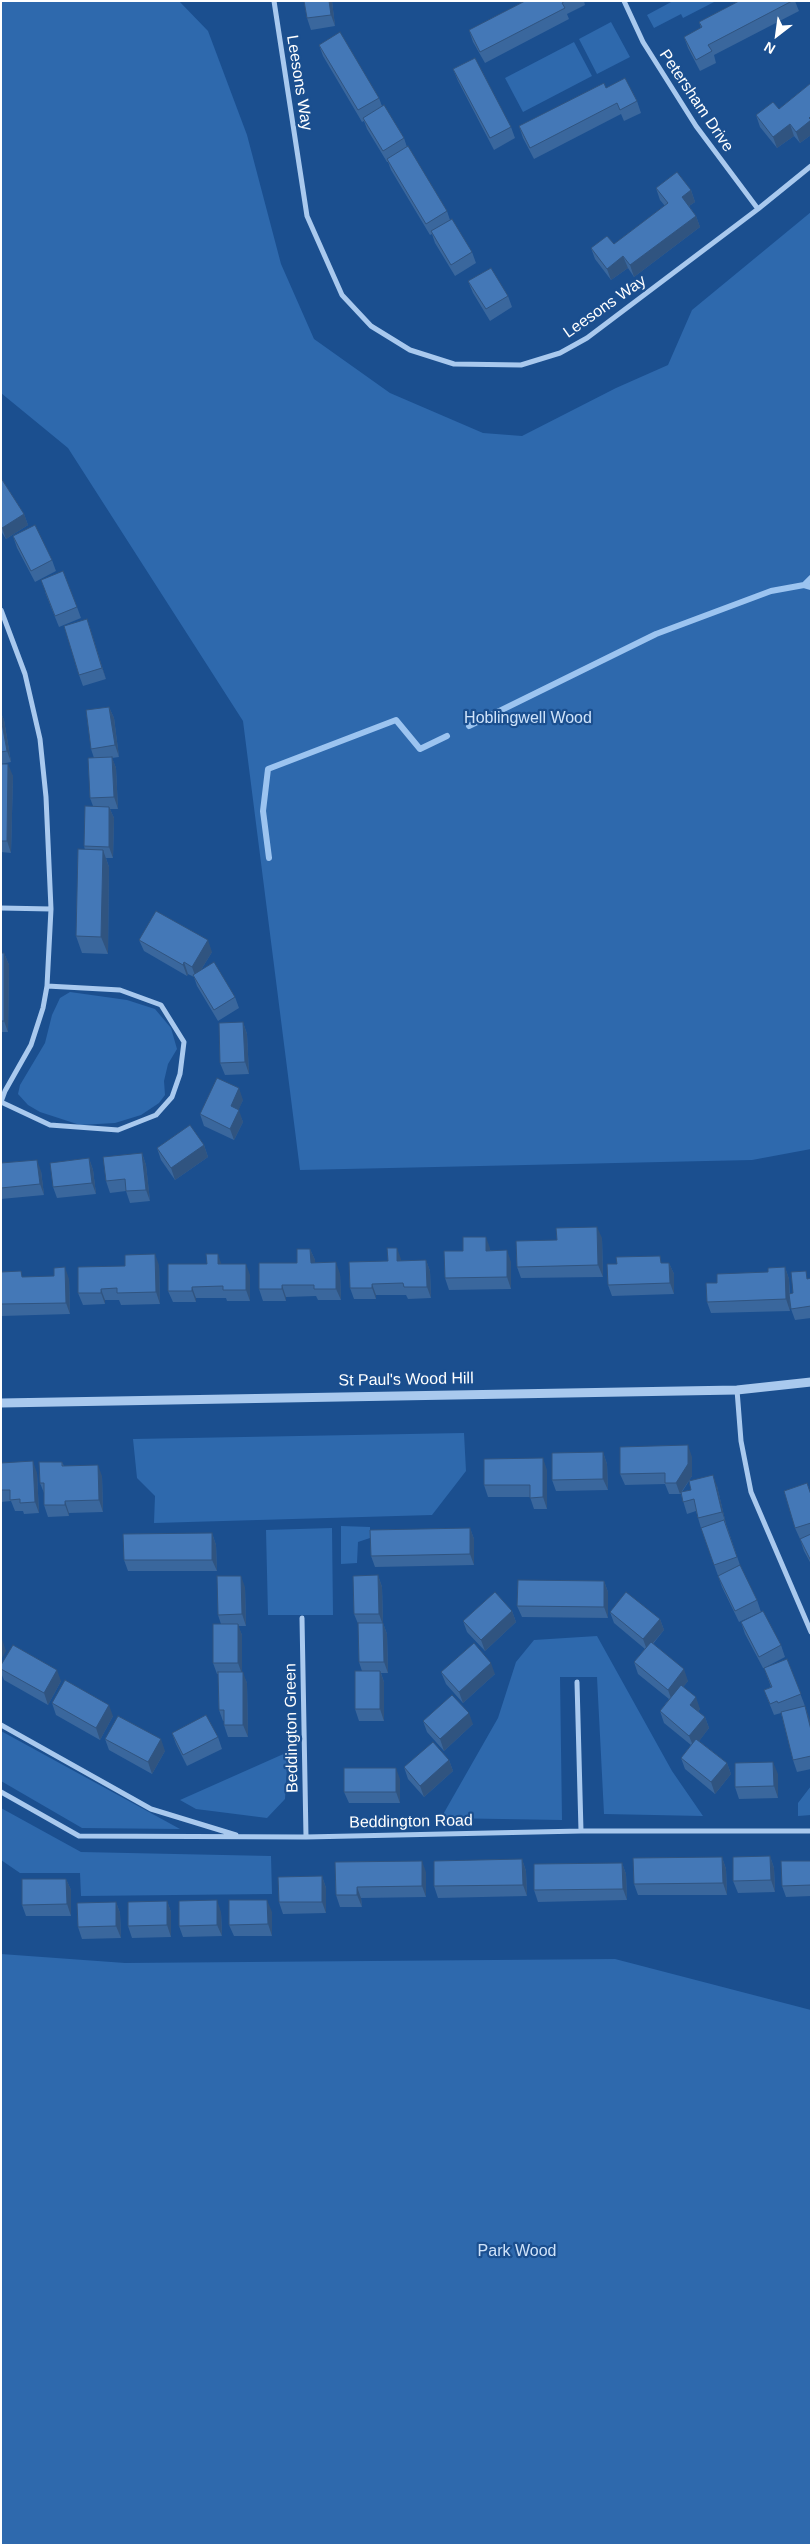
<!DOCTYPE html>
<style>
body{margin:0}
#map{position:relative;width:812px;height:2546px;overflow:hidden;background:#1b4f8f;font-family:Arial,sans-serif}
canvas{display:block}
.frame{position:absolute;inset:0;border:2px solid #fff;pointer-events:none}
.north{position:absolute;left:752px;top:10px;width:50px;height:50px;-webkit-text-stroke:4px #1b4f8f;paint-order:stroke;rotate:210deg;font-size:14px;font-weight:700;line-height:20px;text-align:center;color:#fff}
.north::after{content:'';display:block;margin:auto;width:18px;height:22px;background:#fff;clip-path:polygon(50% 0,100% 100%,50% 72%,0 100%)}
</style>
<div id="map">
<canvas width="812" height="2546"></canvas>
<div class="frame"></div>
<div class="north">N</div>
</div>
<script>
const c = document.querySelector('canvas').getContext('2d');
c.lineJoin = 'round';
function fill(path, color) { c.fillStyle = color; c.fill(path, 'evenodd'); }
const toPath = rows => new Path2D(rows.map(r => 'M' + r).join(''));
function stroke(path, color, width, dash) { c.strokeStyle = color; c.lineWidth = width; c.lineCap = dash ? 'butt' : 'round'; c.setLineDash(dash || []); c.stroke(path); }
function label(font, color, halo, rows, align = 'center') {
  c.font = font + ' Arial,sans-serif'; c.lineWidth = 4.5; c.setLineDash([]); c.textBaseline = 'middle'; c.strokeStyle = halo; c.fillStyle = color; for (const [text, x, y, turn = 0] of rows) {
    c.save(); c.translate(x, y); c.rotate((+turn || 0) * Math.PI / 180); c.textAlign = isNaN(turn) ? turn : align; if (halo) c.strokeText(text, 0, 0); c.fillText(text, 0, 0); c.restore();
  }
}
fill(toPath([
 [1,1,179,1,208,31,247,135,281,264,314,339,390,393,483,433,522,436,616,388,668,365,692,310,811,212,811,1149,752,1160,300,1170,243,721,68,448,1,393],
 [673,1,716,1,683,18,681,14,654,28,647,15],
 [611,22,630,57,597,74,579,39],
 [574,42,592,76,523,112,505,78],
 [70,992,127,1000,155,1009,171,1028,177,1049,168,1064,164,1081,165,1095,159,1103,141,1115,115,1123,80,1125,40,1112,28,1105,18,1094,20,1085,45,1043,52,1015,60,998],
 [464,1433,466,1471,432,1515,154,1523,155,1496,137,1478,133,1439],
 [341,1526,370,1527,370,1538,358,1542,357,1563,341,1564],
 [332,1528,333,1615,268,1615,266,1530],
 [597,1636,672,1771,703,1816,604,1814,597,1677,560,1677,562,1820,441,1818,498,1718,516,1662,534,1640],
 [1,1731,180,1829,82,1828,1,1781],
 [288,1752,285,1799,267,1818,196,1809,180,1800],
 [811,1786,811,1815,798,1816,798,1803],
 [1,1808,81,1852,271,1856,272,1894,81,1896,80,1873,20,1873,1,1860],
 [1,1954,125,1963,615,1959,811,2010,811,2545,1,2545]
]), '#2e69ad');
stroke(toPath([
 [804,585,811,578],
 [469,726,656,634,771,591,804,585,811,587],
 [269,858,263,811,268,769,396,720,420,749,447,736]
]), '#9cc4f0', 6);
stroke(toPath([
 [274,1,307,216,342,295,371,326,410,350,454,364,521,365,560,353,587,338,758,209,811,166],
 [624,1,643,42,696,126,758,209],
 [1,610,25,674,40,739,46,797,51,909,47,986,43,1008,31,1045,5,1091,1,1102],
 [1,908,51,909],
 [1,1102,50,1125,118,1130,156,1115,172,1097,180,1074,184,1042,161,1005,120,990,47,986],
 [737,1390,741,1441,751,1492,811,1632],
 [302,1618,306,1837],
 [577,1682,581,1831],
 [1,1725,151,1809,236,1835],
 [1,1792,79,1836,306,1837,581,1831,811,1831]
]), '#a9c9ee', 5);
stroke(toPath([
 [1,1403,737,1390,811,1382]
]), '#a9c9ee', 9);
fill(toPath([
 [304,1,332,1,335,26,311,30,307,18],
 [525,1,584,1,585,5,567,14,569,19,485,63,473,42,469,30],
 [739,1,795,1,799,11,714,55,716,63,700,71,688,48,684,37,701,28,699,22],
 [319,45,379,98,382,106,404,138,407,147,447,211,450,220,472,252,476,263,455,276,435,243,432,234,430,235,391,170,388,162,387,162,367,129,364,121,362,122,323,56],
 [453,69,511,127,515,138,494,150,458,81],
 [811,83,811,135,800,143,794,136,777,148,760,127,756,115,779,109],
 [606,88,637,101,641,113,624,121,621,114,534,159,523,138,519,126],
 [656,188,691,190,695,202,689,206,696,216,700,227,634,277,628,268,611,280,595,259,591,248,614,244,665,206,660,200],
 [468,281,508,296,512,307,490,321,473,293],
 [1,478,24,514,28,525,6,539,1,531],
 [13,536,52,560,56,571,35,582,17,548],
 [45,592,77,607,81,618,59,627],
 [87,619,106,679,83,686,79,675],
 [109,707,114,718,119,757,112,758,116,768,118,809,110,809,114,818,113,858,106,858,109,867,108,954,82,953,76,936,85,850,84,846,93,806,90,798,94,758,91,749],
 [1,713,4,720,11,762,1,764],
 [1,764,13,776,11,853,1,852],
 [139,940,212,952,201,970,235,997,239,1008,218,1021,197,986,194,977,188,974,187,976,144,951],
 [1,953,4,953,9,965,8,1032,1,1032],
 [243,1022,247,1034,249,1074,225,1075,220,1063],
 [243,1100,238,1110,243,1122,234,1140,204,1126,200,1114],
 [204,1145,208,1157,175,1180,161,1160,157,1148],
 [142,1153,146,1165,150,1201,130,1203,126,1191,110,1193,106,1181],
 [89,1158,93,1170,96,1194,57,1198,53,1187],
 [1,1163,41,1171,44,1195,1,1199],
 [602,1238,603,1277,521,1278,517,1267,557,1240],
 [490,1248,490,1250,511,1262,511,1289,449,1290,445,1278,463,1251],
 [310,1249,315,1260,315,1263,340,1274,341,1300,318,1300,316,1296,286,1297,286,1301,263,1301,259,1289,297,1263],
 [401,1259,401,1261,426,1260,430,1271,431,1298,408,1299,406,1295,376,1295,376,1299,354,1299,350,1288,388,1261],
 [663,1263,669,1263,674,1274,674,1294,612,1296,608,1285],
 [222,1264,250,1275,250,1301,227,1301,226,1298,196,1298,196,1302,173,1302,168,1291],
 [159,1265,160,1304,121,1305,119,1300,105,1300,105,1304,83,1305,78,1293],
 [785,1267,789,1279,790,1294,793,1293,808,1279,811,1278,811,1318,795,1320,791,1309,790,1304,790,1311,711,1313,707,1302,717,1283,768,1272],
 [1,1272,23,1277,69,1279,70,1314,2,1316,1,1313],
 [603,1452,607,1464,608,1490,556,1491,552,1480],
 [692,1457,692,1476,689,1480,717,1486,726,1524,741,1568,757,1600,761,1612,739,1622,722,1587,701,1528,696,1511,687,1514,681,1494,669,1494,665,1484,625,1485,620,1474],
 [689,1481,691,1490,682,1492],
 [62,1462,64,1466,102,1476,103,1512,69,1513,69,1516,48,1517,44,1505,44,1493,40,1483],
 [1,1463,37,1473,39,1513,24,1514,23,1511,15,1511,11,1501,1,1502],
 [547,1470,547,1509,534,1509,530,1497,488,1497,484,1485],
 [807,1483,811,1494,811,1564,804,1551,800,1539,802,1538,800,1539,795,1528],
 [470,1528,474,1539,474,1565,375,1567,371,1556],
 [212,1533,216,1545,217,1571,128,1571,124,1560],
 [378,1575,382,1587,383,1623,387,1634,388,1673,381,1673,384,1682,384,1721,359,1721,355,1709,362,1671,359,1662,359,1626,354,1614],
 [604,1581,608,1592,608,1618,522,1617,517,1606],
 [245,1587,246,1626,238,1626,242,1635,242,1672,247,1683,248,1737,228,1737,224,1725,224,1721,223,1721,219,1710,218,1674,217,1674,213,1663,221,1624,218,1615],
 [512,1611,516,1622,485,1651,467,1632,463,1621],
 [610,1612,660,1619,664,1630,653,1644,688,1681,683,1687,700,1709,698,1711,705,1717,709,1728,699,1741,727,1763,731,1774,715,1794,685,1769,681,1758,691,1745,664,1723,660,1711,669,1699,638,1674,634,1662,645,1649,614,1623],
 [741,1622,781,1645,785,1657,766,1667,787,1659,805,1706,811,1725,811,1769,797,1772,793,1760,781,1713,774,1715,764,1690,771,1687,764,1668,763,1668,745,1634],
 [1,1665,61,1681,48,1705,4,1680,1,1673],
 [441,1672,495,1674,463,1703,446,1684],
 [52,1703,113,1716,100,1740,56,1715],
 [423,1721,473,1724,444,1751,427,1732],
 [172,1733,218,1737,222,1749,187,1766,176,1744],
 [105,1739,165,1751,152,1774,109,1750],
 [449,1760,453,1771,424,1797,408,1779,404,1767],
 [778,1774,778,1798,739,1799,735,1787],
 [400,1779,400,1803,349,1803,344,1792],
 [770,1856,774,1868,775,1892,738,1893,733,1881],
 [722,1857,726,1869,727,1895,638,1895,634,1884],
 [522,1859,526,1871,527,1896,438,1898,434,1886],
 [811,1861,811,1896,786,1897,782,1886],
 [335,1862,426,1872,426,1897,361,1898,362,1907,340,1907,336,1895],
 [622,1863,626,1874,627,1900,538,1902,534,1890],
 [322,1876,326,1888,326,1913,283,1914,279,1902],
 [66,1879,71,1890,71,1916,26,1916,22,1905],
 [167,1901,171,1912,171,1937,132,1938,128,1926],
 [116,1902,120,1913,121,1938,82,1939,78,1927],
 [221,1912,222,1936,183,1937,179,1926],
 [272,1912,272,1936,234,1936,229,1925]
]), '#3a679d');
fill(toPath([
 [329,1,332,1,335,26,331,15],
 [811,116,811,135,800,143,796,132],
 [790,124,794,136,777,148,773,137],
 [691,190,695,202,686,208,682,197],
 [696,216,700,227,634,277,630,265],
 [623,256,628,268,611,280,607,269],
 [24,514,28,525,6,539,2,528],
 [87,619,91,631,106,679,102,668],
 [109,707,114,718,119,757,115,745],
 [1,713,4,720,11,762,7,751,1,718],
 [112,757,116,768,118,809,114,797],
 [8,764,13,776,11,853,7,841],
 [109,807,114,818,113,858,109,847],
 [103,850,109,867,108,954,101,937],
 [208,940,212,952,196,978,192,967],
 [4,953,9,965,8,1032,4,1021],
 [184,962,188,974,187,976,183,965],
 [243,1022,247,1034,249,1074,245,1062],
 [239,1088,243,1100,235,1118,231,1106],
 [239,1110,243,1122,234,1140,230,1129],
 [204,1145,208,1157,175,1180,171,1168],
 [142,1153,146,1165,150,1201,146,1190],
 [89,1158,93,1170,96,1194,92,1183],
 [37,1160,41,1171,44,1195,40,1184],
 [597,1227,602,1238,603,1277,598,1265],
 [486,1237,490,1248,490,1262,486,1251],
 [397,1248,401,1259,402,1272,397,1261],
 [310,1249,315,1260,315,1274,311,1263],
 [507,1250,511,1262,511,1289,507,1277],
 [155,1254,159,1265,160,1304,156,1292],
 [218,1254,222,1266,218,1264],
 [426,1260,430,1271,431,1298,427,1287],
 [336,1262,340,1274,341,1300,336,1289],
 [669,1263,674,1274,674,1294,670,1283],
 [246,1264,250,1275,250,1301,246,1290],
 [65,1267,69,1279,70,1314,66,1303],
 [785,1267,789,1279,790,1311,786,1299],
 [372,1284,376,1295,376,1299,372,1288],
 [282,1285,286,1297,286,1301,282,1289],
 [192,1287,196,1298,196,1302,192,1291],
 [101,1289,105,1300,105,1304,101,1293],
 [688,1445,692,1457,692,1476,680,1494,676,1483],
 [603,1452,607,1464,608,1490,603,1479],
 [543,1458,547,1470,547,1509,543,1497],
 [33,1461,37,1473,39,1513,35,1502],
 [98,1465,102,1476,103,1512,99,1500],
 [713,1475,717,1486,726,1524,722,1512],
 [65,1501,69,1513,69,1516,65,1505],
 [470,1528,474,1539,474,1565,470,1554],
 [212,1533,216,1545,217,1571,212,1560],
 [378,1575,382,1587,383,1625,379,1614],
 [241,1576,245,1587,246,1626,242,1614],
 [604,1581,608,1592,608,1618,604,1607],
 [512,1611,516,1622,485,1651,481,1640],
 [660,1619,664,1630,647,1650,643,1639],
 [383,1623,387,1634,388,1673,384,1662],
 [238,1624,242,1635,242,1674,238,1663],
 [2,1639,6,1651,1,1660,1,1641],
 [491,1663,495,1674,463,1703,459,1692],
 [684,1669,688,1681,672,1701,668,1690],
 [57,1670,61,1681,48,1705,44,1693],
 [380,1671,384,1682,384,1721,380,1709],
 [243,1672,247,1683,248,1737,243,1725],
 [696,1697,700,1709,694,1716,690,1705],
 [109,1705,113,1716,100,1740,96,1728],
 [805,1706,809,1717,811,1725,811,1730],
 [469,1713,473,1724,444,1751,440,1739],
 [705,1717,709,1728,694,1748,689,1736],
 [161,1739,165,1751,152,1774,148,1762],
 [449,1760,453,1771,424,1797,420,1786],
 [773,1762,778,1774,778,1798,774,1786],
 [727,1763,731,1774,715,1794,711,1782],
 [396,1768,400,1779,400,1803,396,1792],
 [770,1856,774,1868,775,1892,771,1880],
 [722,1857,726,1869,727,1895,723,1883],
 [522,1859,526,1871,527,1896,523,1885],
 [422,1861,426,1872,426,1897,422,1886],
 [622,1863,626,1874,627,1900,623,1889],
 [322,1876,326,1888,326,1913,322,1902],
 [66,1879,71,1890,71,1916,67,1904],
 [357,1887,361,1898,362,1907,357,1895],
 [217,1900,221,1912,222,1936,217,1925],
 [267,1900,272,1912,272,1936,268,1924],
 [167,1901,171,1912,171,1937,167,1925],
 [116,1902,120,1913,121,1938,116,1926]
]), '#305480');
const building = toPath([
 [304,1,329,1,331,15,307,18,304,1],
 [525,1,565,1,562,3,565,8,480,52,469,30,525,1],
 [739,1,792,1,708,45,712,51,696,60,684,37,702,27,699,22,739,1],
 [340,32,379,98,358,110,319,45,340,32],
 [475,58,511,127,490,138,453,69,475,58],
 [625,78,637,101,620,110,617,103,530,148,519,126,604,83,606,88,625,78],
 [811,83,811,116,809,118,811,120,796,132,790,124,773,137,756,115,773,102,779,109,811,83],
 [384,105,404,138,383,151,363,118,384,105],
 [408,146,447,211,426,224,387,159,408,146],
 [677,172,691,190,682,197,696,216,630,265,623,256,607,269,591,248,607,236,614,244,668,203,656,188,677,172],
 [452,219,472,252,451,265,431,231,452,219],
 [491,268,508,296,486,309,468,281,491,268],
 [1,478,24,514,2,528,1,526,1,478],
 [35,525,52,560,31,571,13,536,35,525],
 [63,571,77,607,55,616,41,580,63,571],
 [87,619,102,668,79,675,64,626,87,619],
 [109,707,115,745,91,749,86,710,109,707],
 [1,718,7,751,1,752,1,718],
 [112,757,114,797,90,798,88,758,112,757],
 [1,764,8,764,7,841,1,841,1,764],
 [85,806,109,807,109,847,84,846,85,806],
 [78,849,103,850,101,937,76,936,78,849],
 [156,911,208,940,192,967,184,962,183,965,139,940,156,911],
 [1,953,4,953,4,1021,1,1021,1,953],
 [214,962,235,997,214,1010,193,975,214,962],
 [243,1022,245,1062,220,1063,219,1023,243,1022],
 [217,1078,239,1088,231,1106,239,1110,230,1129,200,1114,217,1078],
 [190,1125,204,1145,171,1168,157,1148,190,1125],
 [142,1153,146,1190,126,1191,125,1179,106,1181,103,1157,142,1153],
 [89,1158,92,1183,53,1187,50,1163,89,1158],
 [37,1160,40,1184,1,1188,1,1163,37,1160],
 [597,1227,598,1265,517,1267,516,1241,557,1240,556,1228,597,1227],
 [463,1237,486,1237,486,1251,507,1250,507,1277,445,1278,444,1251,463,1251,463,1237],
 [387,1248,397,1248,397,1261,426,1260,427,1287,404,1287,403,1283,372,1284,372,1288,350,1288,349,1262,388,1261,387,1248],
 [297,1249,310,1249,311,1263,336,1262,336,1289,314,1289,314,1285,282,1285,282,1289,259,1289,259,1263,297,1263,297,1249],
 [155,1254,156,1292,117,1293,117,1288,101,1289,101,1293,78,1293,78,1267,125,1266,125,1255,155,1254],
 [206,1254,218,1254,218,1264,246,1264,246,1290,223,1290,223,1286,192,1287,192,1291,168,1291,168,1264,207,1264,206,1254],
 [660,1256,661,1263,669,1263,670,1283,608,1285,607,1264,617,1264,616,1257,660,1256],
 [65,1267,66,1303,1,1304,1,1272,21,1271,22,1277,54,1276,54,1268,65,1267],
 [785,1267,786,1299,707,1302,706,1283,717,1283,717,1274,768,1272,768,1268,785,1267],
 [806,1271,807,1279,811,1278,811,1306,791,1309,789,1294,793,1293,791,1272,806,1271],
 [688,1445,688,1464,676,1483,665,1483,665,1473,620,1474,620,1447,688,1445],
 [603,1452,603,1479,552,1480,552,1453,603,1452],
 [543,1458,543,1497,530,1498,530,1485,484,1485,484,1459,543,1458],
 [33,1461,35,1502,20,1503,20,1499,10,1500,10,1490,1,1490,1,1463,33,1461],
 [39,1462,62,1462,62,1466,98,1465,99,1500,65,1501,65,1505,44,1505,44,1483,40,1483,39,1462],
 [713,1475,722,1512,698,1518,694,1499,683,1502,681,1492,691,1490,689,1481,713,1475],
 [807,1483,811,1495,811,1523,795,1528,784,1491,807,1483],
 [724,1520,737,1557,714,1565,701,1528,724,1520],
 [470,1528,470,1554,371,1556,370,1530,470,1528],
 [212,1533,212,1560,124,1560,123,1534,212,1533],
 [811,1534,811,1561,800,1539,811,1534],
 [740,1565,757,1600,735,1611,718,1576,740,1565],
 [378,1575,379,1614,354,1614,353,1576,378,1575],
 [217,1576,241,1576,242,1614,218,1615,217,1576],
 [518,1580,604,1581,604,1607,517,1606,518,1580],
 [495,1592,512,1611,481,1640,463,1621,495,1592],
 [626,1592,660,1619,643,1639,610,1612,626,1592],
 [763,1611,781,1645,759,1657,741,1622,763,1611],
 [358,1623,383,1623,384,1662,359,1662,358,1623],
 [213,1624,238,1624,238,1663,213,1663,213,1624],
 [651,1642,684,1669,668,1690,634,1662,651,1642],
 [474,1643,491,1663,459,1692,441,1672,474,1643],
 [13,1645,57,1670,44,1693,1,1669,1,1665,13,1645],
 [787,1659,801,1694,778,1703,777,1701,770,1704,764,1690,772,1687,764,1668,787,1659],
 [355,1671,380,1671,380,1709,355,1709,355,1671],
 [218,1672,243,1672,243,1725,224,1725,224,1710,219,1710,218,1672],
 [65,1680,109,1705,96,1728,52,1703,65,1680],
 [681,1685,696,1697,690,1705,705,1717,689,1736,660,1711,681,1685],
 [452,1695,469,1713,440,1739,423,1721,452,1695],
 [805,1706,811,1730,811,1756,793,1760,781,1712,805,1706],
 [206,1715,218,1737,183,1755,172,1733,206,1715],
 [118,1716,161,1739,148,1762,105,1739,118,1716],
 [696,1739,727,1763,711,1782,681,1758,696,1739],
 [433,1742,449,1760,420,1786,404,1767,433,1742],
 [773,1762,774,1786,735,1787,735,1763,773,1762],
 [344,1768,396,1768,396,1792,344,1792,344,1768],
 [770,1856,771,1880,733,1881,733,1857,770,1856],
 [722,1857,723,1883,634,1884,633,1858,722,1857],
 [522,1859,523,1885,434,1886,434,1861,522,1859],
 [422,1861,422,1886,357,1887,357,1895,336,1895,335,1862,422,1861],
 [781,1861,811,1861,811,1885,782,1886,781,1861],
 [622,1863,623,1889,534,1890,534,1864,622,1863],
 [322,1876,322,1902,279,1902,278,1877,322,1876],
 [22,1879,66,1879,67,1904,22,1905,22,1879],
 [217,1900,217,1925,179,1926,179,1901,217,1900],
 [229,1900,267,1900,268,1924,229,1925,229,1900],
 [167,1901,167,1925,128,1926,128,1902,167,1901],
 [116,1902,116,1926,78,1927,77,1903,116,1902]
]);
fill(building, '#4478b7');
stroke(building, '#305480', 1);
label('16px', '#fff', '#1b4f8f', [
 ["Leesons Way",299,83,81],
 ["Petersham Drive",696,101,56],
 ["Leesons Way",605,307,-35],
 ["St Paul's Wood Hill",406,1380,-1],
 ["Beddington Green",292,1728,-91],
 ["Beddington Road",411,1822,-1]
]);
label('16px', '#cfe3fa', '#1b4f8f', [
 ["Hoblingwell Wood",528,719],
 ["Park Wood",517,2252]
]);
</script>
